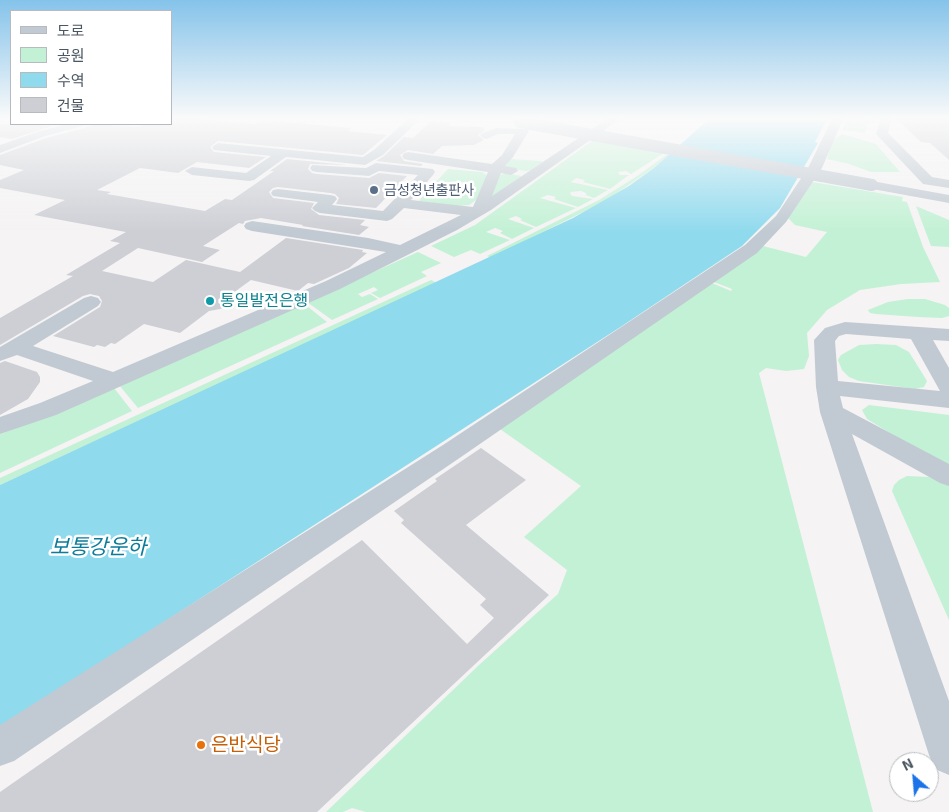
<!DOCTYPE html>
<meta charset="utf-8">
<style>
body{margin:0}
#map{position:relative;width:949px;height:812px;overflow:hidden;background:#f5f3f3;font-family:"Exo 2","Noto Sans KR",sans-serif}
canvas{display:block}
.legend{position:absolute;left:10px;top:10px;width:162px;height:115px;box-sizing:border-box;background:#fff;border:1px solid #b7bbc0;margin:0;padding:6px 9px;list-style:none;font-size:15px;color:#4a5661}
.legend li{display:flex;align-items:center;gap:10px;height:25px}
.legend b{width:25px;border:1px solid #b7bbc0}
.north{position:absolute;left:889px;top:752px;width:50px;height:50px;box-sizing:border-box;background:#fff;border:1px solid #b7bbc0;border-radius:50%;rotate:333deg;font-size:14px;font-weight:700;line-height:20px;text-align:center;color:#4a5661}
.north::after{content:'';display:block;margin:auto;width:18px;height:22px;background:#1a73e8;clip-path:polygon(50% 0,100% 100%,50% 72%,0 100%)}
</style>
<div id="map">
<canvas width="949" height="812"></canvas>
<ul class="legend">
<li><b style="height:6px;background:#c1cad2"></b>도로</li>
<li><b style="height:14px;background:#c3f1d5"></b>공원</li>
<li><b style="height:14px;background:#90daee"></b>수역</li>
<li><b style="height:14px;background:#cdcfd5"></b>건물</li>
</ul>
<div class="north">N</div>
</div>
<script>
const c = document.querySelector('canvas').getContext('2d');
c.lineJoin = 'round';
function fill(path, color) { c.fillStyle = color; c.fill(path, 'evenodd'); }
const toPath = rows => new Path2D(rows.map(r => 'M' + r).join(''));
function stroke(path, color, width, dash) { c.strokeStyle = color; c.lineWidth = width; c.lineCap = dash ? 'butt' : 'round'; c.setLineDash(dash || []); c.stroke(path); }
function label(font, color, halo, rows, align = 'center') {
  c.font = font + ' "Exo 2","Noto Sans KR",sans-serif'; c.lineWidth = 5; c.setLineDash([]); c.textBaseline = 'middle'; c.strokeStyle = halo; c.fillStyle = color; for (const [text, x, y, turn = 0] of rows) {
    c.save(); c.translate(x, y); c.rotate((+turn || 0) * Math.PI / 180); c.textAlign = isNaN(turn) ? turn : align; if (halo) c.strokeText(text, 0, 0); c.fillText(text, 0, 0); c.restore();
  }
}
fill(toPath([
 [847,119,870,119,865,133,842,130],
 [842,134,876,144,900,172,871,172,849,164,827,159,832,141],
 [592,141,664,153,631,174,626,171,618,172,620,175,629,175,610,189,583,182,585,180,576,178,571,182,608,190,594,198,586,195,586,193,581,191,571,192,570,193,572,196,593,199,578,207,554,199,556,197,548,195,540,198,576,208,536,227,520,220,522,219,516,216,508,219,534,228,512,239,500,233,503,231,495,228,486,232,510,240,480,254,471,250,454,257,431,246,475,225],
 [666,155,669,155,654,168,605,201,491,258,487,256,599,200,637,176],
 [511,159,541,161,543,162,531,170,526,171,504,168,508,160],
 [448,169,482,172,488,176,476,200,469,205,456,206,419,201,431,186,445,187,443,193,458,194,467,183,452,181,449,185,435,183],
 [504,173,522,176,489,199,500,175],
 [812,182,903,197,902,201,907,202,923,247,940,282,901,284,860,290,827,310,807,333,809,356,804,369,786,371,766,368,759,373,873,812,366,812,352,808,343,812,326,812,479,665,558,594,567,570,524,537,581,486,500,429,712,283,731,291,732,289,714,282,763,246,806,257,827,232,795,225,788,218],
 [916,206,949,220,949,247,931,246],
 [418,252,441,263,421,272,427,276,380,298,371,293,378,290,374,287,358,294,362,297,370,294,378,299,332,320,307,302],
 [431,280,437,283,0,485,0,478],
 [908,299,925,299,945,305,949,308,949,316,942,318,918,317,876,314,870,313,868,310,888,302],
 [303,303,327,322,138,408,119,385],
 [876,344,896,345,909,352,927,381,924,387,915,389,859,381,849,377,842,370,838,360,841,355,859,345],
 [114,388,132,411,0,473,0,434,43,418],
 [869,405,949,415,949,469,867,419,862,410],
 [907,476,929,477,949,483,949,620,892,491,894,485,899,480]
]), '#c3f1d5');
fill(toPath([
 [709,119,832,119,827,119,815,142,818,143,780,208,742,246,622,326,0,728,0,485,573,218,629,186,654,168]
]), '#90daee');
fill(toPath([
 [171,119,200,119,255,124,263,120,352,128,348,131,387,135,363,155,218,141,210,147,214,152,266,157,249,168,197,162,178,173,140,168,97,190,111,192,107,194,205,211,225,199,232,200,274,171,270,171,287,159,347,165,310,164,308,169,312,173,317,174,369,178,379,173,407,176,376,208,336,204,339,198,335,194,330,193,278,187,273,188,269,192,273,198,314,203,311,209,319,215,365,220,360,225,369,227,359,235,302,226,303,225,261,218,245,221,243,224,239,223,203,246,220,250,202,262,138,248,102,271,153,282,186,260,240,272,286,238,363,250,362,252,367,253,349,268,314,284,308,283,298,291,251,280,233,293,232,302,230,305,220,309,209,311,180,333,144,324,115,344,111,343,105,347,97,345,94,347,53,336,100,307,102,301,99,296,90,294,83,296,0,345,0,318,73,276,66,275,120,243,110,241,126,232,34,215,65,200,0,188,0,180,24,170,0,165,0,155,46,138,81,129,95,124,138,127,146,124,171,124],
 [896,119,949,119,949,160,930,143,921,142],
 [431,121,451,123,448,126,483,127,485,130,478,135,484,140,474,145,442,146,433,154,408,150,400,155,404,161,423,164,421,166,376,161,384,156,404,137,413,138],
 [0,124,30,124,52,126,12,139,0,137],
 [5,361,37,372,40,377,40,382,28,399,0,415,0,363],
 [481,448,526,480,466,525,549,595,317,812,0,812,0,792,362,540,467,644,494,618,480,605,486,599,401,523,404,520,394,511,437,481,435,479]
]), '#cdcfd5');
fill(toPath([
 [408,119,420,119,383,155,365,165,286,157,254,180,249,181,192,175,185,171,192,167,246,173,271,156,214,150,212,147,218,143,363,157,375,149,408,119],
 [607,119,620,119,491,210,457,230,340,289,56,415,0,434,0,417,40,403,93,381,17,355,0,361,0,347,84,298,91,296,98,298,101,302,98,306,33,346,113,372,326,281,386,252,252,231,246,229,244,226,246,223,252,221,368,238,400,245,461,215,404,208,392,219,387,221,320,213,315,211,312,208,318,202,273,196,271,193,273,190,278,189,330,195,335,196,337,199,332,205,383,211,418,175,379,171,369,176,317,172,312,171,310,168,312,165,366,168,376,163,433,169,435,172,433,175,411,200,473,207,488,172,408,160,404,159,402,156,404,153,408,152,492,164,502,155,515,134,498,134,486,139,482,137,480,135,482,133,496,128,527,129,529,131,513,157,505,166,516,168,518,171,511,175,501,173,492,196,607,119],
 [832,119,843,119,822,168,786,222,757,253,461,457,14,761,0,766,0,725,443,445,745,245,776,216,808,168,832,119],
 [881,119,891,119,888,133,932,177,949,180,949,188,923,184,876,134,881,119],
 [67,124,85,124,83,126,45,136,0,153,0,145,37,132,67,124],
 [872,181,949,195,949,203,867,188,865,185,867,182,872,181],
 [845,322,949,329,949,341,933,340,949,368,949,408,840,396,843,408,949,464,949,486,940,483,852,434,949,701,949,775,935,769,929,755,820,412,816,387,814,340,825,328,845,322],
 [846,334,911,339,940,391,838,381,835,341,839,336,846,334]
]), '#c1cad2');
stroke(toPath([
 [520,122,872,185]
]), '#c1cad2', 12);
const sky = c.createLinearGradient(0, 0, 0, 232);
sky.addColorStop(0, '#85c3ea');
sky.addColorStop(0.51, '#fafafa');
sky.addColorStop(1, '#fafafa00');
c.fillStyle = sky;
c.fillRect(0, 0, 949, 232);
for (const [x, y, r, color] of [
 [374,190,5,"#5c6f8a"],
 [210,301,5,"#0f9aa8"],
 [201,745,5,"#e8710a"]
]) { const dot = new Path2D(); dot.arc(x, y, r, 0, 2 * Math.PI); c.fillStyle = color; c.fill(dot); stroke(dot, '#fff', 2); }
label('14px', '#4e5e75', '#fff', [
 ["금성청년출판사",384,190]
], 'left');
label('16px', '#0d838f', '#fff', [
 ["통일발전은행",220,301]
], 'left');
label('19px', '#c56008', '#fff', [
 ["은반식당",211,745]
], 'left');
label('italic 21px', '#0c7c9b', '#fff', [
 ["보통강운하",98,547]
]);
</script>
